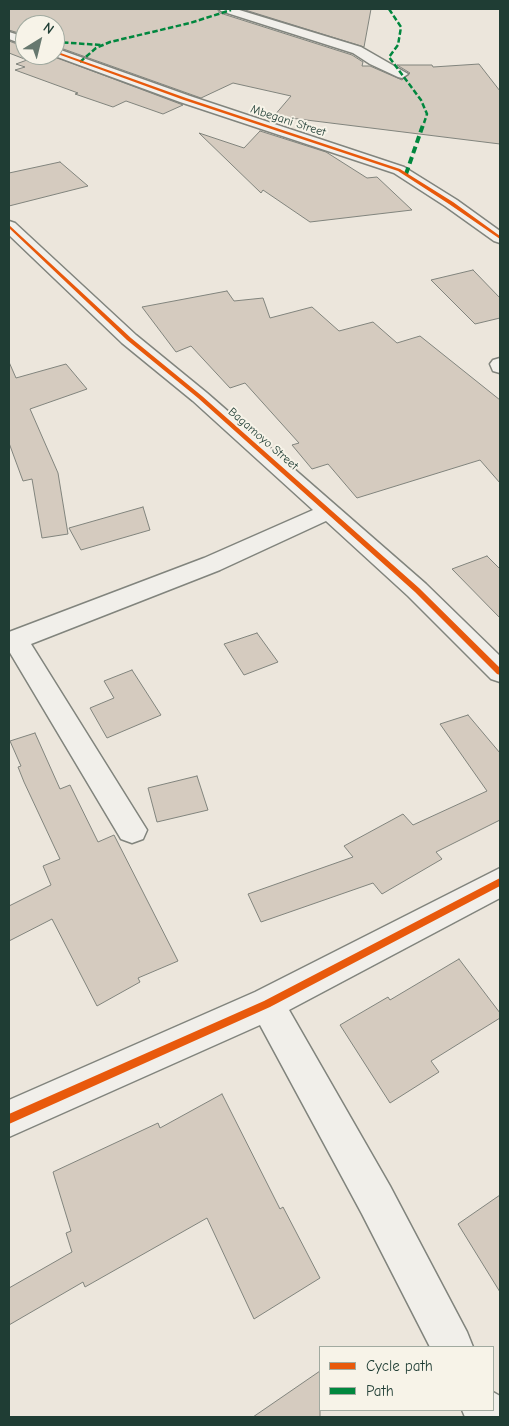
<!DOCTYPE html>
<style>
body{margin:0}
#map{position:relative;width:509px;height:1426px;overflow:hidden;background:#ece6dc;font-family:"Comic Neue",sans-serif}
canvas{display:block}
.frame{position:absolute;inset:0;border:10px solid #1f3d34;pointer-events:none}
.legend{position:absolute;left:319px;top:1346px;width:175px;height:65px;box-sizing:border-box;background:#f7f3e8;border:1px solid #a1aaa0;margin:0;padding:6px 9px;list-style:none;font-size:15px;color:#1f3d34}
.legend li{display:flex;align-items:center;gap:10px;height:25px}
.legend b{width:25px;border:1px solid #a1aaa0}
.north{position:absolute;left:15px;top:15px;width:50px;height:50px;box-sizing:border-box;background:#f7f3e8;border:1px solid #a1aaa0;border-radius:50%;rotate:36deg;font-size:14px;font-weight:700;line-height:20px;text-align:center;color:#1f3d34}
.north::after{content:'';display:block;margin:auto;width:18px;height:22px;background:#67786f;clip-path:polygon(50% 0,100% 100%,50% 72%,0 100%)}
</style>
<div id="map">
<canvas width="509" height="1426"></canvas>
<div class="frame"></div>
<ul class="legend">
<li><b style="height:6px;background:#e8590c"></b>Cycle path</li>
<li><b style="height:6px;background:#00873e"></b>Path</li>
</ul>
<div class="north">N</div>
</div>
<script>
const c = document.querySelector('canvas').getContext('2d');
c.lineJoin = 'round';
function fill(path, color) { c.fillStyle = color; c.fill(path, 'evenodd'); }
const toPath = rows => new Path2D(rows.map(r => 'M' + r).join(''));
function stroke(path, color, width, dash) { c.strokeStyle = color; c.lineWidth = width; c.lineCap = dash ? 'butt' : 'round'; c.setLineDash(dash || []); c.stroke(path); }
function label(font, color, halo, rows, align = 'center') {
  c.font = font + ' "Comic Neue",sans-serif'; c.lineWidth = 4; c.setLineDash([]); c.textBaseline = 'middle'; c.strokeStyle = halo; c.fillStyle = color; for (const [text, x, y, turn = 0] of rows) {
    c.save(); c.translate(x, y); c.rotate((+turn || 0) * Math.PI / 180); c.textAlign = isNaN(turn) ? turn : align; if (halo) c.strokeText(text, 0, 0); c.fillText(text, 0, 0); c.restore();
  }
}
const building = toPath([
 [9,9,217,9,220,13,352,55,363,62,362,66,370,66,402,80,410,73,397,65,432,65,433,67,479,64,500,91,500,144,274,116,291,96,233,83,201,98,55,46,55,25,25,25,25,35,9,30,9,9],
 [242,9,371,9,364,47,242,9],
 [9,41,25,47,25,55,50,55,183,105,163,114,126,101,113,107,75,94,78,93,15,70,25,67,16,64,27,60,9,53,9,41],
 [260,131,326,152,367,178,377,177,412,210,310,222,263,190,261,193,199,133,244,148,260,131],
 [60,162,88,186,9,206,9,173,60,162],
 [473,270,500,298,500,318,475,324,431,280,473,270],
 [227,291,234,301,263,298,270,318,312,307,339,331,373,322,397,343,420,336,500,400,500,483,480,460,357,498,328,464,312,469,292,445,299,443,245,383,230,388,191,346,176,352,142,307,227,291],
 [9,362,16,378,66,364,87,389,30,409,58,473,68,534,42,538,32,479,23,481,9,443,9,362],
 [143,507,150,530,81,550,69,528,143,507],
 [487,556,500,569,500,618,452,569,487,556],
 [257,633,278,662,244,675,224,644,257,633],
 [132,670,161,715,107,738,90,708,114,698,104,681,132,670],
 [468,715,500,753,500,820,436,852,442,859,382,894,373,883,261,922,248,894,353,857,344,846,403,814,413,825,487,791,440,724,468,715],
 [35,733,60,789,70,785,98,842,114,835,178,961,138,978,140,982,97,1006,52,919,9,941,9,906,51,885,43,866,60,859,24,782,18,767,21,766,10,741,35,733],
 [197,776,208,810,157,822,148,788,197,776],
 [459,959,500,1013,500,1018,431,1061,439,1072,390,1103,340,1025,388,997,390,1000,459,959],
 [222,1094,280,1209,283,1207,320,1278,254,1319,207,1218,85,1287,83,1282,9,1325,9,1288,72,1252,66,1233,71,1231,53,1172,158,1123,160,1128,222,1094],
 [500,1195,500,1292,458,1224,500,1195],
 [320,1371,320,1417,253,1417,320,1371]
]);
fill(building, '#d5cbbf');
stroke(building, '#81847d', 1);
const minor = toPath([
 [219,9,236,9,361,47,408,74,402,78,398,77,370,64,353,53,221,11,219,9],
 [9,32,25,37,25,45,9,39,9,32],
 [55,48,190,96,404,167,457,200,500,231,500,243,494,241,445,206,394,173,180,102,52,55,55,55,55,48],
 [9,221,15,223,136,335,207,393,426,584,500,656,500,682,491,679,408,596,326,521,220,570,31,644,147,830,143,839,132,843,121,839,9,651,9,632,204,558,313,510,193,401,122,343,9,235,9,221],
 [500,358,500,373,493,371,490,364,493,360,500,358],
 [500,868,500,898,289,1010,390,1186,467,1332,473,1347,430,1347,362,1214,260,1025,9,1137,9,1100,255,992,500,868],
 [493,1392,500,1396,500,1417,465,1417,462,1410,493,1410,493,1392]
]);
stroke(minor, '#81847d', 3);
fill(minor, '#f1efea');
stroke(toPath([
 [389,9,401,27,398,45,389,57,421,100,427,114,424,123],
 [55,42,102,45],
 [80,62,96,48,110,42,190,23,231,10]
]), '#00873e', 2.5, [5.5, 2.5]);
stroke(toPath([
 [406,174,424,122]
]), '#00873e', 4, [7, 4]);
fill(toPath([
 [55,51,186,98,400,169,453,202,500,236,500,239,449,204,398,171,184,100,55,53,55,51],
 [9,225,131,338,202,396,419,588,500,668,500,675,497,674,415,592,198,398,127,340,9,228,9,225],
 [500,878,500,886,270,1007,9,1124,9,1114,264,1001,500,878]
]), '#e8590c');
label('12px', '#1f3d34', '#f7f3e8', [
 ["Mbegani Street",288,121,18],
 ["Bagamoyo Street",263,439,41]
]);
</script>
